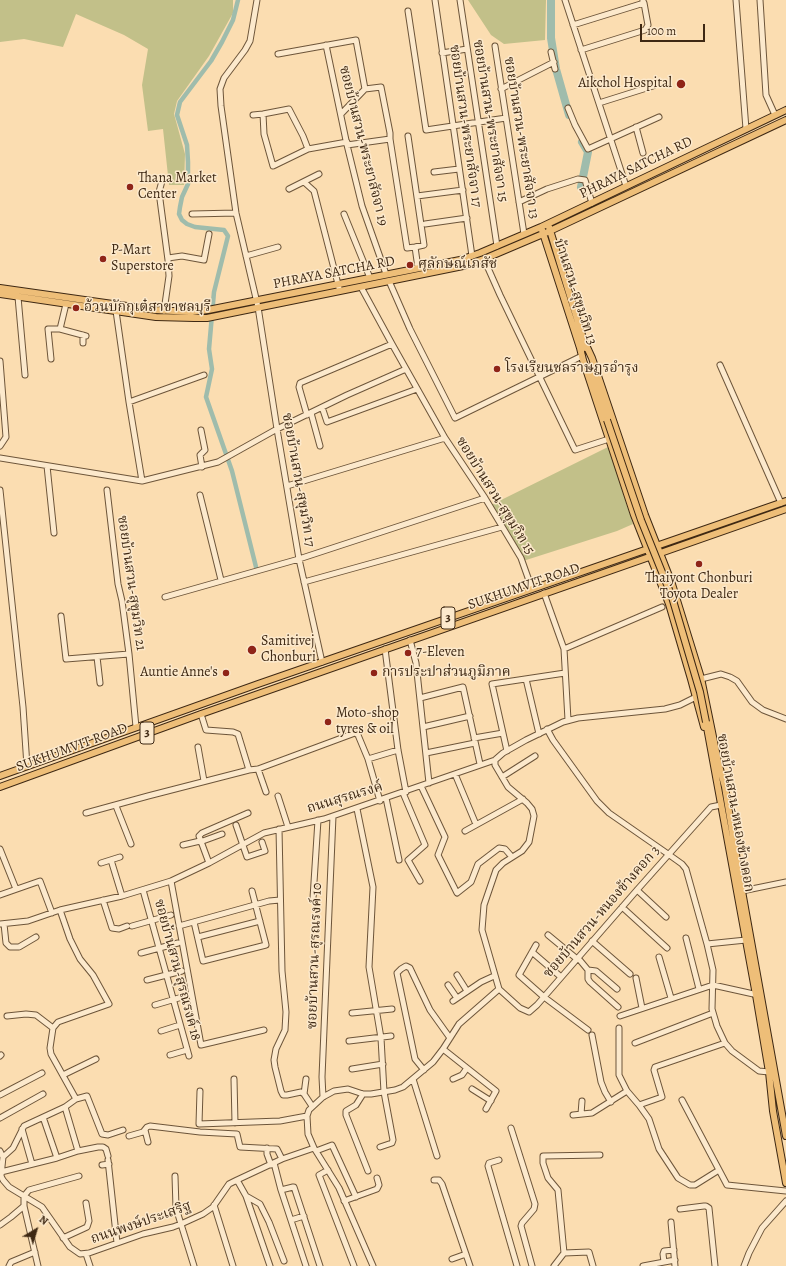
<!DOCTYPE html>
<meta charset="utf-8">
<style>
body{margin:0}
#map{position:relative;width:786px;height:1266px;overflow:hidden;background:#fbddb1;font-family:Alegreya,serif}
canvas{display:block}
.north{position:absolute;left:16px;top:1210px;width:40px;height:40px;-webkit-text-stroke:3px #fce9cc;paint-order:stroke;rotate:38deg;font-size:11px;font-weight:700;line-height:16px;text-align:center;color:#3e2813}
.north::after{content:'';display:block;margin:auto;width:14px;height:18px;background:#3e2813;clip-path:polygon(50% 0,100% 100%,50% 72%,0 100%)}
.scale{position:absolute;left:640px;top:24px;width:65px;height:18px;box-sizing:border-box;border:2px solid #3e2813;border-top:0;padding-left:5px;font-size:12px;line-height:14px;white-space:nowrap;color:#3e2813;-webkit-text-stroke:3px #fce9cc;paint-order:stroke}
</style>
<div id="map">
<canvas width="786" height="1266"></canvas>
<div class="north">N</div>
<div class="scale">100 m</div>
</div>
<script>
const c = document.querySelector('canvas').getContext('2d');
c.lineJoin = 'round';
function fill(path, color) { c.fillStyle = color; c.fill(path, 'evenodd'); }
const toPath = rows => new Path2D(rows.map(r => 'M' + r).join(''));
function stroke(path, color, width, dash) { c.strokeStyle = color; c.lineWidth = width; c.lineCap = dash ? 'butt' : 'round'; c.setLineDash(dash || []); c.stroke(path); }
function label(font, color, halo, rows, align = 'center') {
  c.font = font + ' Alegreya,"Noto Serif Thai",serif'; c.lineWidth = 3; c.setLineDash([]); c.textBaseline = 'middle'; c.strokeStyle = halo; c.fillStyle = color; for (const [text, x, y, turn = 0] of rows) {
    c.save(); c.translate(x, y); c.rotate((+turn || 0) * Math.PI / 180); c.textAlign = isNaN(turn) ? turn : align; if (halo) c.strokeText(text, 0, 0); c.fillText(text, 0, 0); c.restore();
  }
}
fill(toPath([
 [0,0,233,0,233,13,209,56,177,101,174,114,185,154,184,185,169,185,163,129,148,131,142,85,148,49,124,35,76,14,63,47,24,39,0,42],
 [468,0,546,0,545,40,504,44,491,35],
 [608,447,633,524,617,531,523,561,491,505]
]), '#c2c089');
stroke(toPath([
 [238,0,233,20,222,42,211,61,180,102,177,115,187,145,188,162,188,184,182,197,180,207,179,214,182,220,187,224,195,227,224,230,228,236,214,292,209,349,212,369,206,397,232,471,256,567]
]), '#9fbcac', 4.5);
stroke(toPath([
 [551,0,551,38,556,69,569,115],
 [581,187,588,152,582,142]
]), '#9fbcac', 8);
const minor = toPath([
 [257,0,250,41,245,50,224,78,220,89,221,106,236,213,258,307,277,429,299,559,322,662],
 [435,0,472,256],
 [460,0,497,246],
 [565,0,626,186],
 [736,0,746,129],
 [760,0,766,95,775,115],
 [408,11,426,130,506,118],
 [573,25,644,3,643,1],
 [326,45,347,145,362,206,386,274],
 [495,46,524,234],
 [581,50,645,30,648,25,644,3],
 [551,52,555,69],
 [442,53,467,49],
 [278,54,356,40,365,89,381,87,390,133,390,139,347,145],
 [501,89,554,62],
 [599,103,653,86],
 [568,108,575,125,588,149,659,117],
 [263,114,264,134,273,166,308,149,347,142],
 [341,114,365,89],
 [253,115,263,114,289,109,303,136,308,149],
 [636,127,643,153],
 [390,139,407,248,415,247,424,245,408,136],
 [434,172,459,169],
 [162,181,159,192,168,260,169,276,164,311],
 [304,182,314,191,339,288],
 [289,189,319,174],
 [417,196,463,190],
 [519,202,547,189,578,179,585,180,592,203],
 [192,214,236,213],
 [344,214,370,278],
 [425,224,467,218],
 [415,247,418,268],
 [246,256,278,247],
 [168,258,182,256,204,260,209,234],
 [484,259,500,295,575,450,609,439],
 [389,281,410,329,455,418,582,356],
 [361,287,392,344,445,438,485,498,521,558,532,589],
 [18,297,25,375],
 [115,304,129,402,142,481],
 [60,329,66,304],
 [83,335,83,343],
 [51,359,48,329,60,329,86,336],
 [0,361,6,437,0,446],
 [720,365,781,503],
 [129,402,204,375],
 [322,407,327,422,417,389],
 [311,413,320,446],
 [307,415,299,387,300,383,392,344],
 [201,430,205,450,200,455,202,467],
 [0,458,142,481,218,462,277,429,347,395,406,369],
 [47,466,54,533],
 [287,486,445,438],
 [0,490,23,707,27,766],
 [107,490,118,584,122,601,129,654,136,727],
 [200,495,221,580],
 [304,582,502,527],
 [544,593,564,649,568,720],
 [165,597,299,559,485,498],
 [61,616,66,659,129,654],
 [410,640,416,663,429,783],
 [385,649,398,750,406,792],
 [564,649,662,607],
 [97,657,100,683],
 [526,679,539,734],
 [701,679,721,674,730,677,737,681,752,702,763,710,786,719],
 [420,698,463,687,480,764],
 [201,714,206,730,233,732,238,734,249,770],
 [423,727,470,716],
 [547,729,553,740,597,801,609,813,668,854,682,864,686,869,707,944,713,970,712,1009,717,1026,725,1043,732,1051,759,1071,769,1072],
 [474,738,503,733],
 [198,747,204,781],
 [507,751,492,684,565,673],
 [426,753,475,743],
 [368,759,398,750],
 [495,760,495,765,508,787,527,803,532,809,534,816,529,842,522,851,503,863,496,870,484,905,482,930,499,989],
 [258,769,266,792],
 [455,774,475,822],
 [502,777,535,756],
 [421,786,445,837,438,855,457,893,471,882,478,864,499,848,505,849,512,857],
 [403,793,425,845,408,860,420,881],
 [278,796,288,827],
 [386,798,399,860],
 [116,806,131,844],
 [357,809,373,887,369,967,381,1038,384,1092,393,1140,392,1143,380,1147],
 [86,813,148,796,249,770,258,769,355,733,358,735,368,759,380,801],
 [236,825,247,857,265,851,262,842],
 [279,829,282,971,286,1012,285,1030,276,1049,274,1060,275,1067,281,1091,283,1095,287,1095,301,1092,304,1094,312,1106],
 [465,831,523,799],
 [200,842,222,834],
 [183,845,200,841],
 [0,849,16,889],
 [111,860,122,896],
 [101,863,120,857],
 [209,863,199,836,202,833,248,813],
 [171,881,201,1045,264,1030],
 [143,890,189,1056],
 [637,890,666,917],
 [742,891,786,882],
 [0,895,40,881,52,913],
 [313,898,318,820],
 [103,900,112,928,119,929,127,926],
 [622,907,667,948],
 [60,910,70,939,80,959,93,975,109,1004,58,1022,53,1028,50,1048,51,1054,76,1099,65,1107,24,1126,13,1148,3,1157,1,1176,3,1180,9,1187,42,1207,70,1247,80,1254,89,1253,143,1234,173,1227,181,1224,203,1214,213,1207,229,1184,237,1180,282,1159,314,1148,308,1134,307,1116,309,1110,323,1097,334,1091,348,1089,363,1094,371,1094,395,1090,403,1087,433,1062,443,1049,459,1024,499,989],
 [194,922,203,961,266,945,252,891],
 [0,924,28,921,60,910,122,896,171,881,209,863,264,833,324,819,495,760,503,753,526,740,563,722,578,718,665,709,680,705,696,697],
 [4,924,6,943,10,947,19,947,36,937],
 [132,926,171,915],
 [179,926,269,901,280,900],
 [548,935,577,959],
 [198,937,260,921],
 [686,938,699,989],
 [592,941,630,974],
 [707,944,746,940],
 [536,945,519,975,544,997,588,1030],
 [532,952,561,977],
 [141,953,178,943],
 [659,957,671,998],
 [578,958,588,970,588,979,590,982,618,1007],
 [588,970,596,971,617,989],
 [457,975,467,991],
 [636,978,642,1008],
 [147,980,182,971],
 [448,985,457,998],
 [499,989,520,1008,529,1012,537,1005,637,890,711,807,721,805],
 [453,1001,481,982,494,976],
 [155,1005,189,995],
 [352,1013,392,1009],
 [7,1016,26,1014,36,1015,53,1028],
 [620,1016,713,985,758,995],
 [619,1028,619,1075,627,1091,639,1105,662,1097,654,1070,655,1067,725,1043],
 [161,1031,180,1025],
 [592,1035,601,1082,605,1092,611,1102],
 [349,1041,391,1036],
 [635,1043,713,1013],
 [443,1049,496,1091,486,1109],
 [170,1055,187,1050],
 [0,1056,1,1055],
 [352,1069,383,1064],
 [424,1070,415,1059,397,973,401,969,406,966,410,968,430,1010,450,1038],
 [63,1075,96,1059],
 [234,1079,235,1123],
 [413,1079,437,1156],
 [453,1079,462,1075,467,1068],
 [472,1089,491,1101],
 [200,1091,199,1124,280,1121,307,1116],
 [304,1094,306,1079],
 [363,1094,356,1105,346,1111,346,1115,368,1171],
 [0,1095,42,1073],
 [323,1097,322,1077,333,816],
 [76,1099,87,1096,102,1134,108,1135,123,1130],
 [682,1100,727,1185,786,1191],
 [639,1105,649,1119,659,1149,678,1178,690,1185,695,1185,719,1170],
 [65,1107,78,1151],
 [581,1114,582,1101],
 [573,1115,592,1113,627,1091],
 [43,1117,57,1158],
 [0,1118,43,1094],
 [511,1128,535,1204,534,1209,522,1223,521,1226,532,1266],
 [22,1129,32,1164],
 [145,1130,148,1142],
 [129,1136,143,1132,147,1127,150,1126,200,1132,237,1134,240,1147,277,1149,282,1159],
 [267,1148,267,1154,271,1165],
 [314,1148,339,1188,373,1266],
 [0,1151,3,1157],
 [316,1151,332,1145,356,1197],
 [108,1160,117,1243],
 [499,1160,489,1163,488,1166,517,1266],
 [274,1163,281,1190,306,1266],
 [102,1165,109,1164],
 [328,1170,319,1175,354,1266],
 [1,1172,57,1158,78,1151,98,1147,103,1147,106,1149,108,1156],
 [175,1176,176,1208,194,1266],
 [237,1180,246,1196,270,1266],
 [434,1180,439,1180,442,1184,470,1266],
 [281,1190,293,1187,294,1187,320,1266],
 [246,1196,260,1204,269,1222,284,1261],
 [344,1201,377,1189,379,1185,377,1178],
 [214,1205,233,1266],
 [680,1209,704,1206,706,1206,709,1208,715,1266],
 [291,1220,304,1216],
 [671,1222,675,1266],
 [0,1225,11,1217,24,1206],
 [63,1238,87,1227,89,1221,86,1203],
 [564,1253,558,1190,548,1178,543,1163,543,1156,600,1155],
 [86,1254,90,1266],
 [452,1259,466,1254],
 [664,1262,663,1254,664,1251,674,1250],
 [9,1266,11,1262,35,1252],
 [38,1266,24,1206,24,1196,29,1190,79,1176],
 [554,1266,564,1253,589,1252,593,1266],
 [643,1266,675,1260],
 [744,1266,749,1253,762,1228,786,1201]
]);
const major = toPath([
 [549,227,586,348],
 [542,230,581,351],
 [0,288,155,310,192,312,208,310,460,260,480,253,541,227,786,110],
 [0,294,156,317,194,318,207,318,463,266,484,259,550,231,786,120],
 [586,345,592,358,645,515,671,581,701,678,718,761],
 [580,348,583,360,634,515,669,604,691,679,704,727],
 [592,371,607,420],
 [706,722,756,995,769,1072,773,1111,786,1183],
 [717,758,725,787,742,891,786,1136],
 [0,776,258,684,786,501],
 [0,787,201,714,786,509]
]);
stroke(minor, '#6d553a', 7);
stroke(major, '#3e2813', 8);
stroke(minor, '#fce9cc', 5);
stroke(major, '#eebe78', 6);
const majorBridge = toPath([
 [607,420,641,520,672,597,700,692,706,722]
]);
stroke(majorBridge, '#3e2813', 8, []);
stroke(majorBridge, '#eebe78', 6);
for (const [x, y, r, color] of [
 [681,84,5,"#8f2418"],
 [130,187,4,"#8f2418"],
 [103,259,4,"#8f2418"],
 [410,265,4,"#8f2418"],
 [76,308,4,"#8f2418"],
 [497,369,4,"#8f2418"],
 [699,564,4,"#8f2418"],
 [252,650,5,"#8f2418"],
 [408,653,4,"#8f2418"],
 [226,673,4,"#8f2418"],
 [374,673,4,"#8f2418"],
 [328,722,4,"#8f2418"]
]) { const dot = new Path2D(); dot.arc(x, y, r, 0, 2 * Math.PI); c.fillStyle = color; c.fill(dot); stroke(dot, '#fce9cc', 1.5); }
for (const [x, y, w] of [
 [448,618,14],
 [147,733,14]
]) { const box = new Path2D(); box.roundRect(x - w / 2, y - 11, w, 22, 3); c.fillStyle = '#fce9cc'; c.fill(box); stroke(box, '#3e2813', 1); }
label('bold 13px', '#3e2813', null, [
 ["3",448,618],
 ["3",147,733]
]);
label('14px', '#3e2813', '#fce9cc', [
 ["Aikchol Hospital",672,84,"right"],
 ["Thana Market",138,179],
 ["Center",138,195],
 ["P-Mart",111,251],
 ["Superstore",111,267],
 ["ศุลักษณ์เภสัช",418,265],
 ["อ้วนบักกุเต๋สาขาชลบุรี",84,308],
 ["โรงเรียนชลราษฎรอำรุง",505,369],
 ["Thaiyont Chonburi",699,579,"center"],
 ["Toyota Dealer",699,595,"center"],
 ["Samitivej",261,642],
 ["Chonburi",261,658],
 ["7-Eleven",416,653],
 ["Auntie Anne's",218,673,"right"],
 ["การประปาส่วนภูมิภาค",382,673],
 ["Moto-shop",336,714],
 ["tyres & oil",336,730]
], 'left');
label('14px', '#3e2813', '#fce9cc', [
 ["ซอยบ้านสวน-พระยาสัจจา 15",490,121,81],
 ["ซอยบ้านสวน-พระยาสัจจา 17",465,126,82],
 ["ซอยบ้านสวน-พระยาสัจจา 13",521,138,81],
 ["ซอยบ้านสวน-พระยาสัจจา 19",363,146,76],
 ["PHRAYA SATCHA RD",636,168,-26],
 ["PHRAYA SATCHA RD",334,273,-11],
 ["บ้านสวน-สุขุมวิท 13",575,292,72],
 ["ซอยบ้านสวน-สุขุมวิท 17",298,480,80],
 ["ซอยบ้านสวน-สุขุมวิท 15",495,496,58],
 ["ซอยบ้านสวน-สุขุมวิท 21",131,583,82],
 ["SUKHUMVIT ROAD",524,587,-19],
 ["SUKHUMVIT ROAD",72,748,-20],
 ["ถนนสุรณรงค์",345,798,-17],
 ["ซอยบ้านสวน-หนองข้างคอก",735,813,80],
 ["ซอยบ้านสวน-หนองข้างคอก 3",602,912,-49],
 ["ซอยบ้านสวน-สุรณรงค์ 10",315,956,-88],
 ["ซอยบ้านสวน-สุรณรงค์ 18",177,970,75],
 ["ถนนพงษ์ประเสริฐ",141,1223,-19]
]);
</script>
